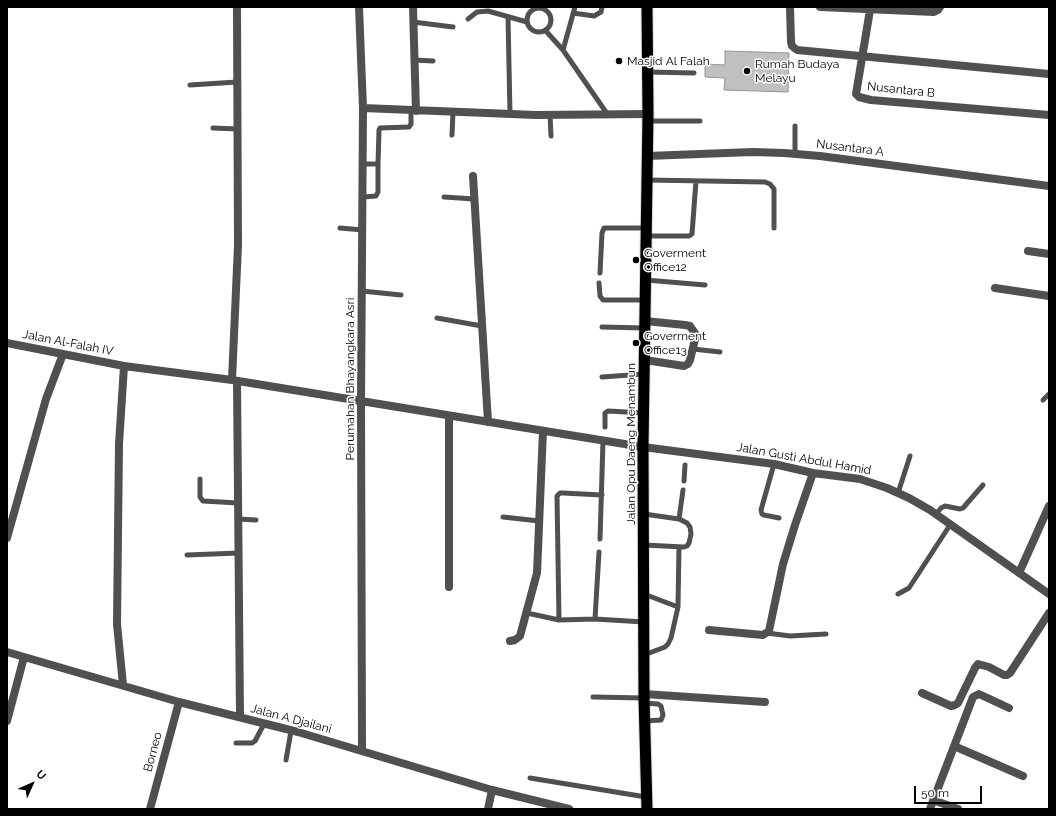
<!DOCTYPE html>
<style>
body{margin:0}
#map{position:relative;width:1056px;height:816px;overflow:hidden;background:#fff;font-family:Raleway,sans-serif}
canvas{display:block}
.frame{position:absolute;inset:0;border:8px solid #000;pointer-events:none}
.north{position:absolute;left:12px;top:764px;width:40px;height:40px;-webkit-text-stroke:3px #fff;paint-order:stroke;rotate:45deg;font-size:11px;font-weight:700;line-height:16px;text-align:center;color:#000}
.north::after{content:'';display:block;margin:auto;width:14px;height:18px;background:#000;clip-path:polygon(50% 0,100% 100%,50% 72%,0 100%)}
.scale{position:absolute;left:914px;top:786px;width:68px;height:18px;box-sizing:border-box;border:2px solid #000;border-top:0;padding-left:5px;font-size:12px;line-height:14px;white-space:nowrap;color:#000;-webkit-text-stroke:3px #fff;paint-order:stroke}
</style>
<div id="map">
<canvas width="1056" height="816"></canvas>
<div class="frame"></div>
<div class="north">U</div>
<div class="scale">50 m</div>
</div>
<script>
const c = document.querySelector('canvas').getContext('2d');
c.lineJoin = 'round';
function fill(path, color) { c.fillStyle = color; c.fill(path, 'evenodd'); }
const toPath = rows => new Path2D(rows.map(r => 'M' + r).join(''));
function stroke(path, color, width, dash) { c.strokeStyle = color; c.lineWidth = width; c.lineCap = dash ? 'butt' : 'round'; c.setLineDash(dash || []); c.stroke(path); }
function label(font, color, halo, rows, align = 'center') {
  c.font = font + ' Raleway,sans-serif'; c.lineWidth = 3; c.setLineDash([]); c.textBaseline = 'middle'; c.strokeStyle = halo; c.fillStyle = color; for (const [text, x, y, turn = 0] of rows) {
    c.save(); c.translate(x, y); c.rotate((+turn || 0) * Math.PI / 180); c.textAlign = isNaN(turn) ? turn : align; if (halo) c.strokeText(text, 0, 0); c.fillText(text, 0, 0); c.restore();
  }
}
const building = toPath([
 [725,51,789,53,788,92,724,90,725,78,705,77,705,64,725,65,725,51]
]);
fill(building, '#c0c0c0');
stroke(building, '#949494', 1);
const trunk = toPath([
 [647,7,648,114,643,447,644,698,647,809]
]);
stroke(trunk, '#dbdbdb', 13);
stroke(toPath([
 [575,7,563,50,608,115],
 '527 20a12 12 0 1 1 24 0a12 12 0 1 1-24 0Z',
 [573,13,594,16,601,12,602,7],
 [508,17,510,114],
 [468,19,477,12,488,11,527,22],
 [413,22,453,27],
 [545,30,563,50],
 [414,60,433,61],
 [648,72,694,73],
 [190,85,237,82],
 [550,115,551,136],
 [648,121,700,121],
 [213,128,238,129],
 [452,135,453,112],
 [795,154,795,126],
 [363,164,378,164,378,192,376,196,363,197],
 [378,164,379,130,380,128,409,127,411,124,411,111],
 [647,180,765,182,770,184,774,189,774,228],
 [444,197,474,199],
 [340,228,363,230],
 [646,236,689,236,692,234,696,181],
 [600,273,602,233,604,228,646,228],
 [646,280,705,285],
 [599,283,600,296,603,300,646,300],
 [362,291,401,295],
 [437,318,482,326],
 [602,327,645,328],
 [693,349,720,352],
 [602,377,644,374],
 [1043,400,1049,394],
 [605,427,605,413,608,411,644,413],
 [774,464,761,510,762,514,764,515,779,518],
 [200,479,200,497,203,501,238,503],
 [684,481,685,465],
 [898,493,910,456],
 [644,514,679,519,687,523,690,527,691,534,689,543,687,546,684,547,644,545],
 [936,514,941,508,945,506,960,509,963,508,983,485],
 [503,517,539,521],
 [238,519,256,520],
 [679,519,683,490],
 [600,539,603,441],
 [599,552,595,619,644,622],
 [187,555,239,553],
 [644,594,678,607,671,638,668,644,665,647,644,655],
 [898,594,909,588,950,525],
 [678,607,679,547],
 [527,613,559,620,595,619],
 [559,620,557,496,560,493,563,493,602,495],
 [767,633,790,636,826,634],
 [593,697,644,698],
 [644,703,658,704,661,706,663,715,661,720,645,721],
 [236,743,252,743,255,741,264,724],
 [286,760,291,731],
 [530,778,646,797]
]), '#505050', 5);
stroke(toPath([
 [359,7,363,108,361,402,362,750],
 [413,7,416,111],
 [790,7,791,42,792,46,797,50,1049,74],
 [820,7,934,12,938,10,940,7],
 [870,10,856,94,859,97,871,100,1049,115],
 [363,108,536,115,648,114],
 [647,156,753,152,784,153,820,156,1049,186],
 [473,176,488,422],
 [1028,251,1049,254],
 [995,288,1049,296],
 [7,343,124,366],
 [645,360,684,366,688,364,690,360,696,335,690,326,685,325,645,321],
 [232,380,238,245,237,7],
 [237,381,240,717],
 [449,416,449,587],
 [7,538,46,399,63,354],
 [1019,573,1049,506],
 [709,630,763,635,769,631,783,564,795,525,813,473],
 [510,641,515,640,520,636,537,573,543,431],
 [7,652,179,702,298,732,492,790,569,809],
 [123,685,117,624,119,444,124,366,232,380,643,447,774,464,813,473,860,479,887,488,909,498,930,510,1049,594],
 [922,693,951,706,955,705,958,703,975,668,978,664,989,667,1004,675,1007,675,1010,673,1049,613],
 [644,694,765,702],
 [7,721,24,657],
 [954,746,1023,776],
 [933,800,958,809],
 [150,809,179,702],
 [488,809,492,790],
 [930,809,973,697,979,694,1009,708]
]), '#505050', 8);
stroke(trunk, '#000', 11);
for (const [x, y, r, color] of [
 [619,61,4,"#000"],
 [747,71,4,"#000"],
 [636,260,4,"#000"],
 [636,343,4,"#000"]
]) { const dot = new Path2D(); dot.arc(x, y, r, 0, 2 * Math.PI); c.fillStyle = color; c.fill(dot); stroke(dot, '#fff', 1.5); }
label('12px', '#000', '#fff', [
 ["Masjid Al Falah",627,61],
 ["Rumah Budaya",755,64],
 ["Melayu",755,78],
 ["Goverment",644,253],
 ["Office12",644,267],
 ["Goverment",644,336],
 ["Office13",644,350]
], 'left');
label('12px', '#000', '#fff', [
 ["Nusantara B",901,90,6],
 ["Nusantara A",850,148,7],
 ["Jalan Al-Falah IV",68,343,11],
 ["Perumahan Bhayangkara Asri",350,379,-90],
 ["Jalan Opu Daeng Menambun",631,444,-90],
 ["Jalan Gusti Abdul Hamid",804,459,10],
 ["Jalan A Djailani",291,719,15],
 ["Borneo",153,752,-75]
]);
</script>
